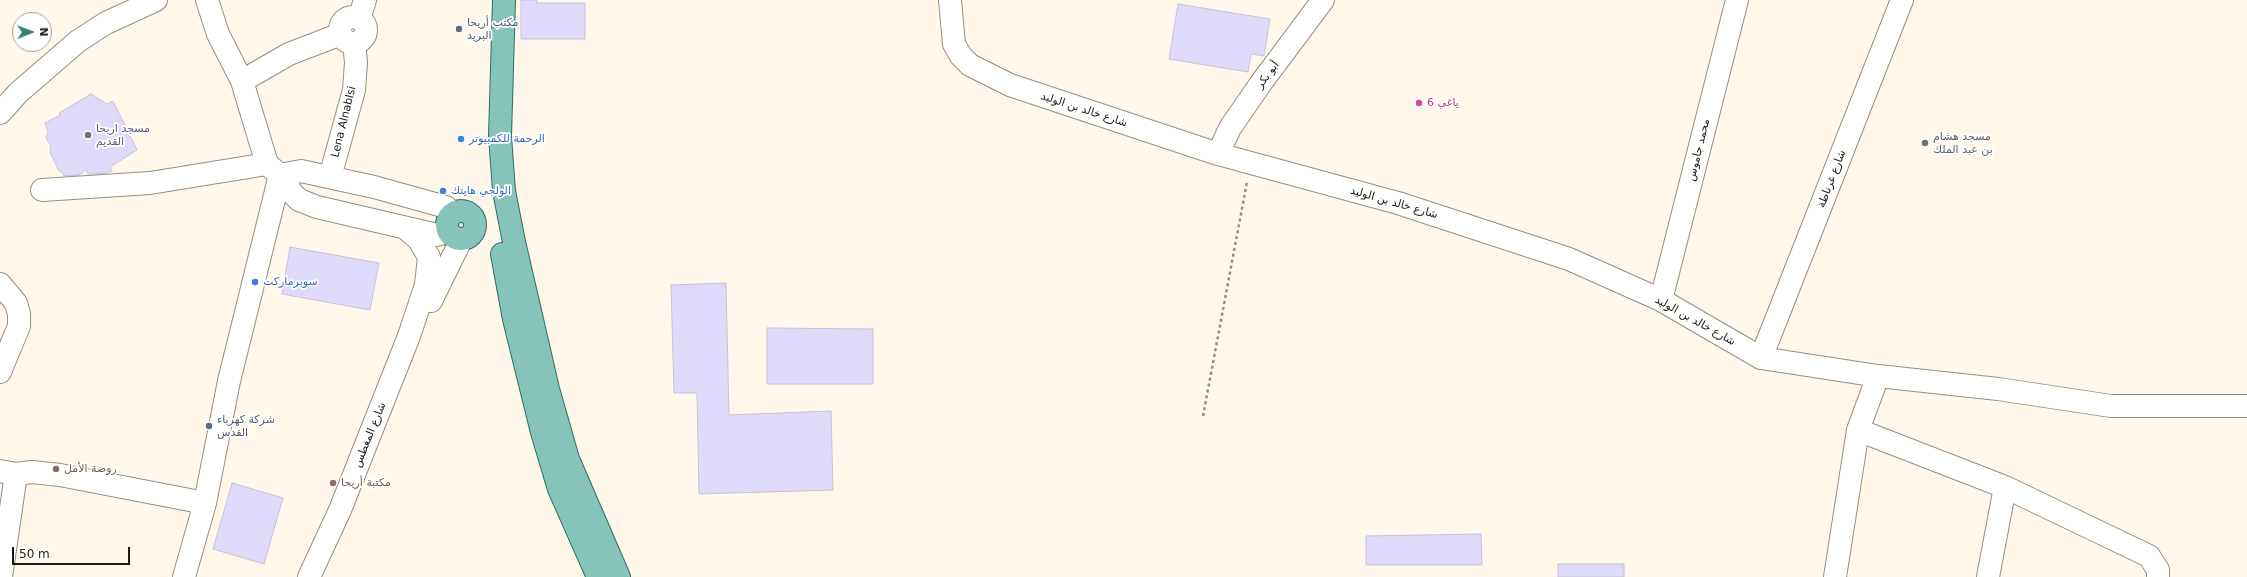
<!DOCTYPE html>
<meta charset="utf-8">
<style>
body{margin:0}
#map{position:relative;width:2247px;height:577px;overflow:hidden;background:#fff7e9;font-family:"DejaVu Sans",sans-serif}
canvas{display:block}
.north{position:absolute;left:12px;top:12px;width:40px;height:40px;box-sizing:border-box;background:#fff;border:1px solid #a4a3a1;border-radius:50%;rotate:89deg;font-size:11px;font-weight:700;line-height:16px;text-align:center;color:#1b1914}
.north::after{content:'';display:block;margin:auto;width:14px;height:18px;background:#377f87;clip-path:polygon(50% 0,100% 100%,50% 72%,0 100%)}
.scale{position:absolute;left:12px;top:547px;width:118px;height:18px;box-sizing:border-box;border:2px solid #1b1914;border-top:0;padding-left:5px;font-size:12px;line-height:14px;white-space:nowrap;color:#1b1914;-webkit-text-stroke:3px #fff;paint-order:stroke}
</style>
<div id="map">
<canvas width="2247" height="577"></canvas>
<div class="north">N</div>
<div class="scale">50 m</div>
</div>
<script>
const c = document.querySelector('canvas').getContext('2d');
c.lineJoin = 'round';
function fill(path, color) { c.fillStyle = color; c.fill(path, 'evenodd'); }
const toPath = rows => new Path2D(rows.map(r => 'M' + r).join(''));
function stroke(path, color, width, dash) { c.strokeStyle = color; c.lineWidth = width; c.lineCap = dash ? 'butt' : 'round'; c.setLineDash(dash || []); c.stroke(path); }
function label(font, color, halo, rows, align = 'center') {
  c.font = font + ' "DejaVu Sans","Noto Sans Arabic",sans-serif'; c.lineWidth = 3.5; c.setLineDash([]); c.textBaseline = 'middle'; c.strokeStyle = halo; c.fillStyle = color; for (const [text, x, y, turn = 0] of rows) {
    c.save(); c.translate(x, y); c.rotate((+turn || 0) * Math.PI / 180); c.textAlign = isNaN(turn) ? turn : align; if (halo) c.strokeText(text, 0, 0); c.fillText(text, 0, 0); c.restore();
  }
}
const building = toPath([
 [521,0,537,0,537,3,585,3,585,39,521,39,521,0],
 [1178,4,1270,19,1264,56,1251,54,1248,72,1169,59,1178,4],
 [91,94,107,104,113,101,137,150,110,167,112,171,107,173,88,174,86,170,79,175,64,176,62,172,59,171,50,152,51,146,46,138,48,131,45,123,60,115,59,113,91,94],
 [290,247,379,263,370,310,282,294,290,247],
 [726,283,729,415,831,411,833,490,699,494,697,393,674,393,671,285,726,283],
 [767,328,873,329,873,384,767,384,767,328],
 [232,483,283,498,264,564,213,549,232,483],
 [1481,534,1482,565,1366,565,1366,536,1481,534],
 [1558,564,1624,564,1624,577,1558,577,1558,564]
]);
fill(building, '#dfdafb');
stroke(building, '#c6c3d2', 1);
const minor = toPath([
 [207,0,218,34,242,81,267,164,280,175,292,193,299,200,317,207,437,235,448,232],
 [950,0,954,44,961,56,970,65,1010,85,1218,154,1398,203,1569,259,1661,300,1761,358,1878,376,1998,389,2111,406,2247,406],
 '340 30a13 13 0 1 1 26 0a13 13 0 1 1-26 0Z',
 [359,19,365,0],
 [242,81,289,54,341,34],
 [0,113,18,93,78,41,106,23,156,0],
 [1218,154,1230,128,1261,83,1323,0],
 [280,175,301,171,374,187,446,207,452,214],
 [330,177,354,90,356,62,354,43],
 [42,190,150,183,267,164],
 [0,284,16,303,19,314,19,326,0,372],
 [1661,300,1737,0],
 [431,301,461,240],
 [1761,358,1902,0],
 [1858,430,2005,487,2149,556,2158,570,2158,577],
 [0,471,16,474,32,472,60,475,205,503,229,381,280,175],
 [1,577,16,474],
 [184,577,205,503],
 [309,577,340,510,409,336,426,285,429,257,419,240,405,228],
 [1835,577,1858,430,1878,376],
 [1988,577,2005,487]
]);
const major = toPath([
 [504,0,500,136,504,191,514,242,548,389,568,459,619,577],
 '447 225a14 14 0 1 1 28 0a14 14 0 1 1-28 0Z',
 [502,254,514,319,542,432,559,489,598,577]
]);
stroke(minor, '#958f81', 24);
stroke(major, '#2d6e62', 24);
stroke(toPath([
 [1203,416,1247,182]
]), '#938e84', 2.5, [3, 3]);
stroke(minor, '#fff', 22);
stroke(major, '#86c4ba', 22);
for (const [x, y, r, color] of [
 [459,29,4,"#5c6f8a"],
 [1419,103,4,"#d1479c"],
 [88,135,4,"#6b7280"],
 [461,139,4,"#3f7fe0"],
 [1925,143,4,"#6b7280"],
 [443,191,4,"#3f7fe0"],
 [255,282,4,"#3f7fe0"],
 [209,426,4,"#5c6f8a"],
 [56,469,4,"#8d6e63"],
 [333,483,4,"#8d6e63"]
]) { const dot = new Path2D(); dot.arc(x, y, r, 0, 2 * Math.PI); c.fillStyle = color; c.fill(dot); stroke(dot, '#fff', 1.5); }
label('11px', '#4e5e75', '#fff', [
 ["مكتب أريحا",467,23],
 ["البريد",467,36],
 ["شركة كهرباء",217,420],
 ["القدس",217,433]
], 'left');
label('11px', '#1b1914', '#fff', [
 ["أبو بكر",1268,75,-53],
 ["شارع خالد بن الوليد",1084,110,18],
 ["Lena Alnablsi",344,122,-76],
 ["محمد جاموس",1699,150,-76],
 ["شارع غرناطة",1832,179,-69],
 ["شارع خالد بن الوليد",1394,203,16],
 ["شارع خالد بن الوليد",1695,321,29],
 ["شارع المغطس",370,435,-68]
]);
label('11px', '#b23c85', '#fff', [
 ["ياغي 6",1427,103]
], 'left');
label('11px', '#5b616d', '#fff', [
 ["مسجد اريحا",96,129],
 ["القديم",96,142],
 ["مسجد هشام",1933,137],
 ["بن عبد الملك",1933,150]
], 'left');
label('11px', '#366cbe', '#fff', [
 ["الرحمة للكمبيوتر",469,139],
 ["الولجي هايتك",451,191],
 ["سوبرماركت",263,282]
], 'left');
label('11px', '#785e54', '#fff', [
 ["روضة الأمل",64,469],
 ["مكتبة أريحا",341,483]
], 'left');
</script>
